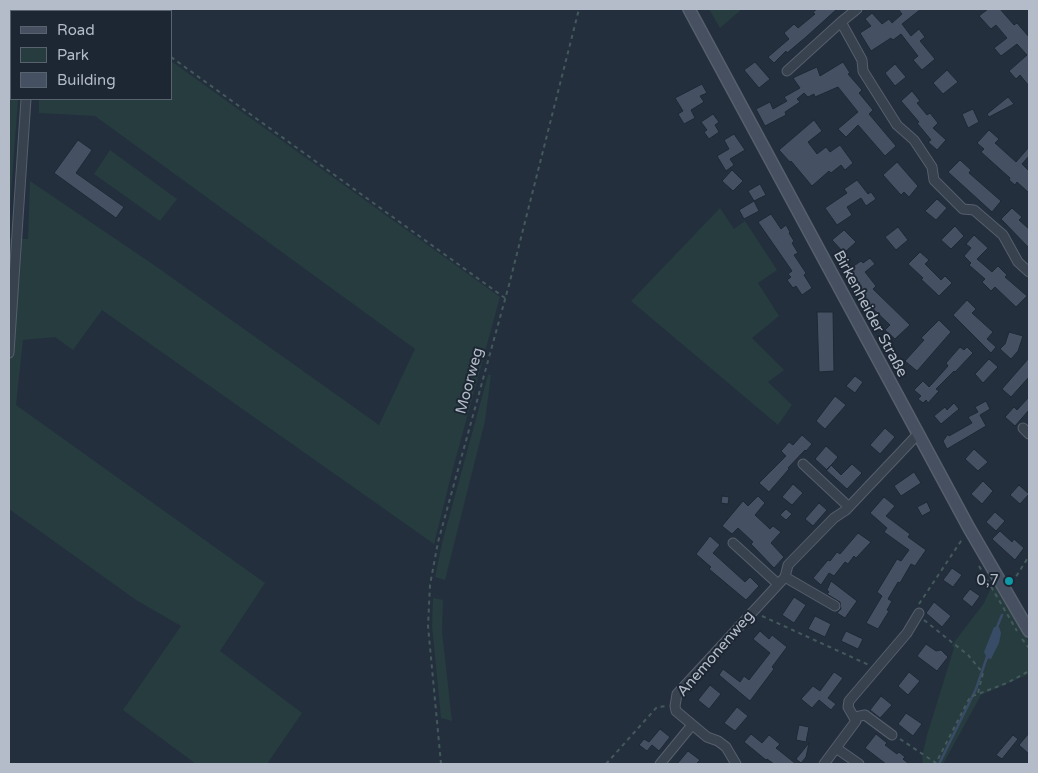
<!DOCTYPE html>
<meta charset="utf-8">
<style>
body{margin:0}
#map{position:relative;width:1038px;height:773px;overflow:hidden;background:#242f3e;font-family:"Varela Round",sans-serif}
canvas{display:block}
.frame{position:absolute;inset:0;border:10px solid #b4bcc9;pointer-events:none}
.legend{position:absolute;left:10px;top:10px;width:162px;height:90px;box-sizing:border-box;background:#1d2633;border:1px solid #59626f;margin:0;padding:6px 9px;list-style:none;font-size:15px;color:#b4bcc9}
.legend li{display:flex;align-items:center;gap:10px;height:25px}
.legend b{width:25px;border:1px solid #59626f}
</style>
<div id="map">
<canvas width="1038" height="773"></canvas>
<div class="frame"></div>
<ul class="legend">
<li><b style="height:6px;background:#465061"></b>Road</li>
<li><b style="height:14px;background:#263c3f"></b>Park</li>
<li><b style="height:14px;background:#455162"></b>Building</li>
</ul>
</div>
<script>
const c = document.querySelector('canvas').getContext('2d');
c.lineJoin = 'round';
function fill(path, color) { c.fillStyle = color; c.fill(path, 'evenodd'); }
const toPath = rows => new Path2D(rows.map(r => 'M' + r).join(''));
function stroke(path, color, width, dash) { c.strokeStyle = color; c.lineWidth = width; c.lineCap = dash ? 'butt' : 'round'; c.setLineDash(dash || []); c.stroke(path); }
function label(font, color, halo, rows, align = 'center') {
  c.font = font + ' "Varela Round",sans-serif'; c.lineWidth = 4; c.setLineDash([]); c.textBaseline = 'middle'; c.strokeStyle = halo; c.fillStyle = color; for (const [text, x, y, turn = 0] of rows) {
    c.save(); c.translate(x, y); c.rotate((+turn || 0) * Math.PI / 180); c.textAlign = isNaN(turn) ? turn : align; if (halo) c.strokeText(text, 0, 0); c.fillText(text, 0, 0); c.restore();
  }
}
fill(toPath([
 [9,9,25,9,25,11,11,11,11,99,18,99,9,221],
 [43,9,100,9,103,11,43,11],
 [709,9,742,9,720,28],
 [171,61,500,297,451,476,434,544,102,310,73,350,55,337,23,340,16,405,265,583,220,651,302,713,267,764,196,764,123,710,181,626,136,600,9,509,9,238,28,239,30,181,154,265,379,425,415,349,95,116,39,113,39,99,171,99],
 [110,150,177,199,160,221,94,174],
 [720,208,734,229,745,221,777,270,758,283,779,316,752,338,784,370,768,382,792,405,778,425,631,301],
 [488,375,491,375,485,421,445,580,435,577,442,543],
 [995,586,1029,641,1029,674,981,695,943,764,923,764,922,757,927,735,954,648,952,645,984,603,990,590],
 [433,598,443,600,442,631,452,721,441,718,432,625]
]), '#263c3f');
fill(toPath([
 [994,627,999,627,1001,633,999,643,991,659,987,658,984,652]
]), '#394c67');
stroke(toPath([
 [997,627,1002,615],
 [939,764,976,689,987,657]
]), '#394c67', 2.5);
const building = toPath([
 [817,9,837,9,806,37,787,53,786,51,774,63,768,57,789,39,784,33,794,24,798,28,815,14,813,12,817,9],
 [898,9,921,9,902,24,911,36,919,29,925,37,920,41,935,59,922,70,913,60,918,56,901,34,893,40,891,38,871,51,860,33,871,26,865,19,872,13,882,24,889,19,892,23,902,14,898,9],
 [988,9,1000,9,1014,25,1017,23,1029,37,1029,86,1020,75,1016,79,1009,71,1027,55,1017,44,1001,56,994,48,1007,38,996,25,991,29,979,16,988,9],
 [755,62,770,79,759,88,744,70,755,62],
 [843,62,850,73,848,74,862,90,859,93,873,110,869,114,896,146,885,156,858,125,846,137,838,129,858,112,838,87,815,97,814,94,808,97,804,93,797,99,800,102,785,112,786,115,765,126,756,109,770,102,773,109,787,101,784,97,800,88,793,78,797,76,817,67,820,76,843,62],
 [895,64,906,77,895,86,885,73,895,64],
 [947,70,958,82,943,94,933,83,947,70],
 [702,84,707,93,700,96,704,102,691,110,695,118,684,124,678,114,683,111,675,98,702,84],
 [912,91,920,101,917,103,927,115,930,113,938,123,933,128,946,140,937,150,928,142,931,140,917,123,919,122,901,101,912,91],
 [1008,97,1014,104,989,117,987,114,1008,97],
 [973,109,979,122,968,128,962,114,973,109],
 [713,114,719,122,715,125,719,132,709,139,704,132,707,130,701,122,713,114],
 [814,120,822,131,808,142,817,154,826,147,830,152,840,145,853,163,845,170,841,165,831,173,829,171,812,186,791,161,790,162,779,150,814,120],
 [989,130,999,139,995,143,1016,162,1029,147,1029,156,1022,164,1029,171,1029,193,1017,182,1015,185,1009,180,1010,178,981,152,984,149,977,143,989,130],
 [734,134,745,150,730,159,734,165,726,171,717,156,729,149,724,140,734,134],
 [78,140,92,150,76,173,124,207,116,218,54,173,78,140],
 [960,160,971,170,969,173,1001,201,992,212,948,172,960,160],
 [897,162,918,186,909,197,904,192,901,195,883,175,897,162],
 [732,170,743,181,733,191,722,181,732,170],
 [857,180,868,194,871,192,876,199,866,206,861,198,847,207,852,215,837,225,825,208,847,193,844,189,857,180],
 [760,184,766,195,754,201,748,191,760,184],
 [937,199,947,208,936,220,925,211,937,199],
 [754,201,759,211,744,219,739,210,754,201],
 [1012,208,1022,217,1019,220,1029,229,1029,248,1001,219,1012,208],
 [771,214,781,229,786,225,790,232,789,233,794,241,792,243,798,253,794,255,806,273,804,275,812,288,802,295,796,286,793,288,787,280,791,277,788,274,792,271,758,222,771,214],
 [955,226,964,236,951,249,941,240,955,226],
 [898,227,908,240,896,250,885,237,898,227],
 [844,230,856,242,844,253,832,240,844,230],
 [974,235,988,248,977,259,992,272,998,266,1007,275,1005,277,1027,296,1016,307,995,287,991,291,982,282,985,279,969,265,971,263,964,256,971,248,966,244,974,235],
 [920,252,929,260,925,264,941,280,945,276,952,283,939,296,921,279,923,278,908,264,920,252],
 [870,258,875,264,865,272,876,286,873,289,910,325,895,339,885,330,890,325,868,304,869,303,856,286,859,283,849,269,861,261,863,263,870,258],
 [967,300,976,309,972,313,993,332,987,339,996,347,991,353,953,315,967,300],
 [817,312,833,312,834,371,819,372,817,312],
 [939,320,951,332,917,371,905,361,924,340,921,338,939,320],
 [1009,332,1023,336,1018,351,1011,359,1000,349,1005,344,1009,332],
 [960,347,964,350,967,347,973,353,955,372,954,371,936,389,939,391,928,403,926,400,923,403,918,399,921,396,914,390,923,381,929,387,932,384,948,366,946,363,960,347],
 [1029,358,1029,377,1011,397,1002,389,1029,358],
 [989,359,998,367,983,383,975,374,989,359],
 [855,376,863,382,855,393,846,386,855,376],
 [835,396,846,405,825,429,816,421,835,396],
 [1029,397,1029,410,1015,426,1005,417,1014,407,1017,410,1029,397],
 [986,401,990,409,980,415,986,426,947,449,943,441,948,434,949,436,972,423,968,417,978,412,975,407,986,401],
 [954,403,959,409,941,424,934,416,945,407,947,410,954,403],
 [885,428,895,437,880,454,870,445,885,428],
 [802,435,812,444,806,451,805,450,788,468,789,469,769,492,759,483,786,456,781,451,789,442,793,445,802,435],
 [826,446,838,457,827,470,815,459,826,446],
 [974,449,988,462,978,471,965,459,974,449],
 [852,464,862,473,847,489,826,470,831,465,841,475,852,464],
 [914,472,921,483,901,496,894,486,914,472],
 [983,481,993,491,982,504,971,494,983,481],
 [793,484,803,493,792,505,782,497,793,484],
 [1019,485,1029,494,1020,504,1010,495,1019,485],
 [722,496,729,497,728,504,721,503,722,496],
 [758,496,765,503,755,515,770,529,773,526,781,532,771,543,784,557,774,568,751,544,753,542,738,528,732,534,722,526,743,501,748,506,758,496],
 [884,497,895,506,886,516,910,534,908,537,926,550,915,566,911,564,900,583,898,582,888,599,892,601,887,610,889,611,878,629,866,623,882,596,877,592,897,559,901,561,909,550,884,532,887,528,870,513,884,497],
 [927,502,931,511,922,516,917,507,927,502],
 [819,503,827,510,813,526,805,519,819,503],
 [786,509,792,514,786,520,780,515,786,509],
 [995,512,1005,521,996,531,986,522,995,512],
 [1000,531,1012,542,1014,539,1024,548,1015,560,992,539,1000,531],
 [858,533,871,542,856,558,854,556,848,564,845,562,834,576,829,573,821,585,813,578,828,560,830,561,837,552,840,554,858,533],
 [710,536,720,545,713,553,745,582,750,577,759,586,746,600,709,569,711,567,696,554,710,536],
 [952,568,962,575,953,587,943,580,952,568],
 [831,581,857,601,845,618,837,613,841,609,840,602,827,594,829,592,827,590,831,581],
 [970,589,980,596,972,607,962,599,970,589],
 [794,597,806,605,794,623,782,615,794,597],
 [934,602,951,616,942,627,926,613,934,602],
 [815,616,831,624,825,637,808,629,815,616],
 [760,631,769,639,772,635,787,647,772,667,774,669,750,701,719,675,723,669,740,682,744,676,749,680,770,653,753,639,760,631],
 [846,631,863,639,858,649,841,641,846,631],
 [926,644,936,651,941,650,948,657,937,671,917,656,926,644],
 [834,672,843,678,828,698,836,704,831,710,819,700,812,708,801,699,813,686,820,691,834,672],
 [909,672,920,681,908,695,898,686,909,672],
 [710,685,721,694,709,709,698,700,710,685],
 [881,696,892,705,880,718,870,710,881,696],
 [737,707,748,716,735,731,724,723,737,707],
 [906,713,922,724,913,736,898,724,906,713],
 [799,725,809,727,806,742,796,740,799,725],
 [660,729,670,737,659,751,652,745,647,751,639,745,644,739,649,742,660,729],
 [1029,733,1029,754,1019,745,1029,733],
 [751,734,762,743,769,735,780,744,776,748,796,764,774,764,767,759,766,760,744,742,751,734],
 [876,734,887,743,885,745,897,754,899,752,905,757,903,759,909,764,886,764,865,748,876,734],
 [1013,735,1018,739,1002,759,996,755,1013,735],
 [809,743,806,757,801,763,796,759,809,743],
 [688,751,700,760,696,764,677,764,688,751]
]);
fill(building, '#455162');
stroke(building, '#1f2835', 1);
const street = toPath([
 [857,9,841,22,862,60,863,71,897,125,914,140,932,167,934,180,963,209,974,210,1003,235,1018,262,1029,272],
 [32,11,32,9],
 [787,71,841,22],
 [9,353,26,99],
 [1023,428,1029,434],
 [803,464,849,507],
 [733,543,778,584],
 [785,577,835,606],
 [855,717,865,715,892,735],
 [836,748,859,764],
 [660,764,692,725],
 [736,764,726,747,718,741,707,737,676,711,675,706,677,694,785,577,788,565,834,518,846,510,918,434],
 [824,764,856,721,848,707,849,701,907,633,919,613]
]);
const secondary = toPath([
 [689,9,969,528,1029,631]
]);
stroke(street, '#565f6c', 11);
stroke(secondary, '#565f6c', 14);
stroke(toPath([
 [104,9,107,11],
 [171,57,505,298],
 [979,566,1017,631],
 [1012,583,1029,556],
 [919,604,963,538],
 [762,616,869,665],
 [924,620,968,655,983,673,978,693],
 [1022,639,1029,648],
 [900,739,936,763,970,697,1007,683,1029,671],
 [441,764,428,626,430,585,438,542,509,285,579,9],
 [606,764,657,707,668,706]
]), '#44595c', 2, [4, 4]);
stroke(street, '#38414e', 9);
stroke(secondary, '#465061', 11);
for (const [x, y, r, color] of [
 [1009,581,5,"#0f9aa8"]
]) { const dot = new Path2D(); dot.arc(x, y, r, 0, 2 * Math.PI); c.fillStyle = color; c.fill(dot); stroke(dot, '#1d2633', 2); }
label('15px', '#b4bcc9', '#1d2633', [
 ["Birkenheider Straße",870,314,62],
 ["Moorweg",470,381,-75],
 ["Anemonenweg",716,654,-49]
]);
label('15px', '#b4bcc9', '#1d2633', [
 ["0,7",999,581]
], 'right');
</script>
